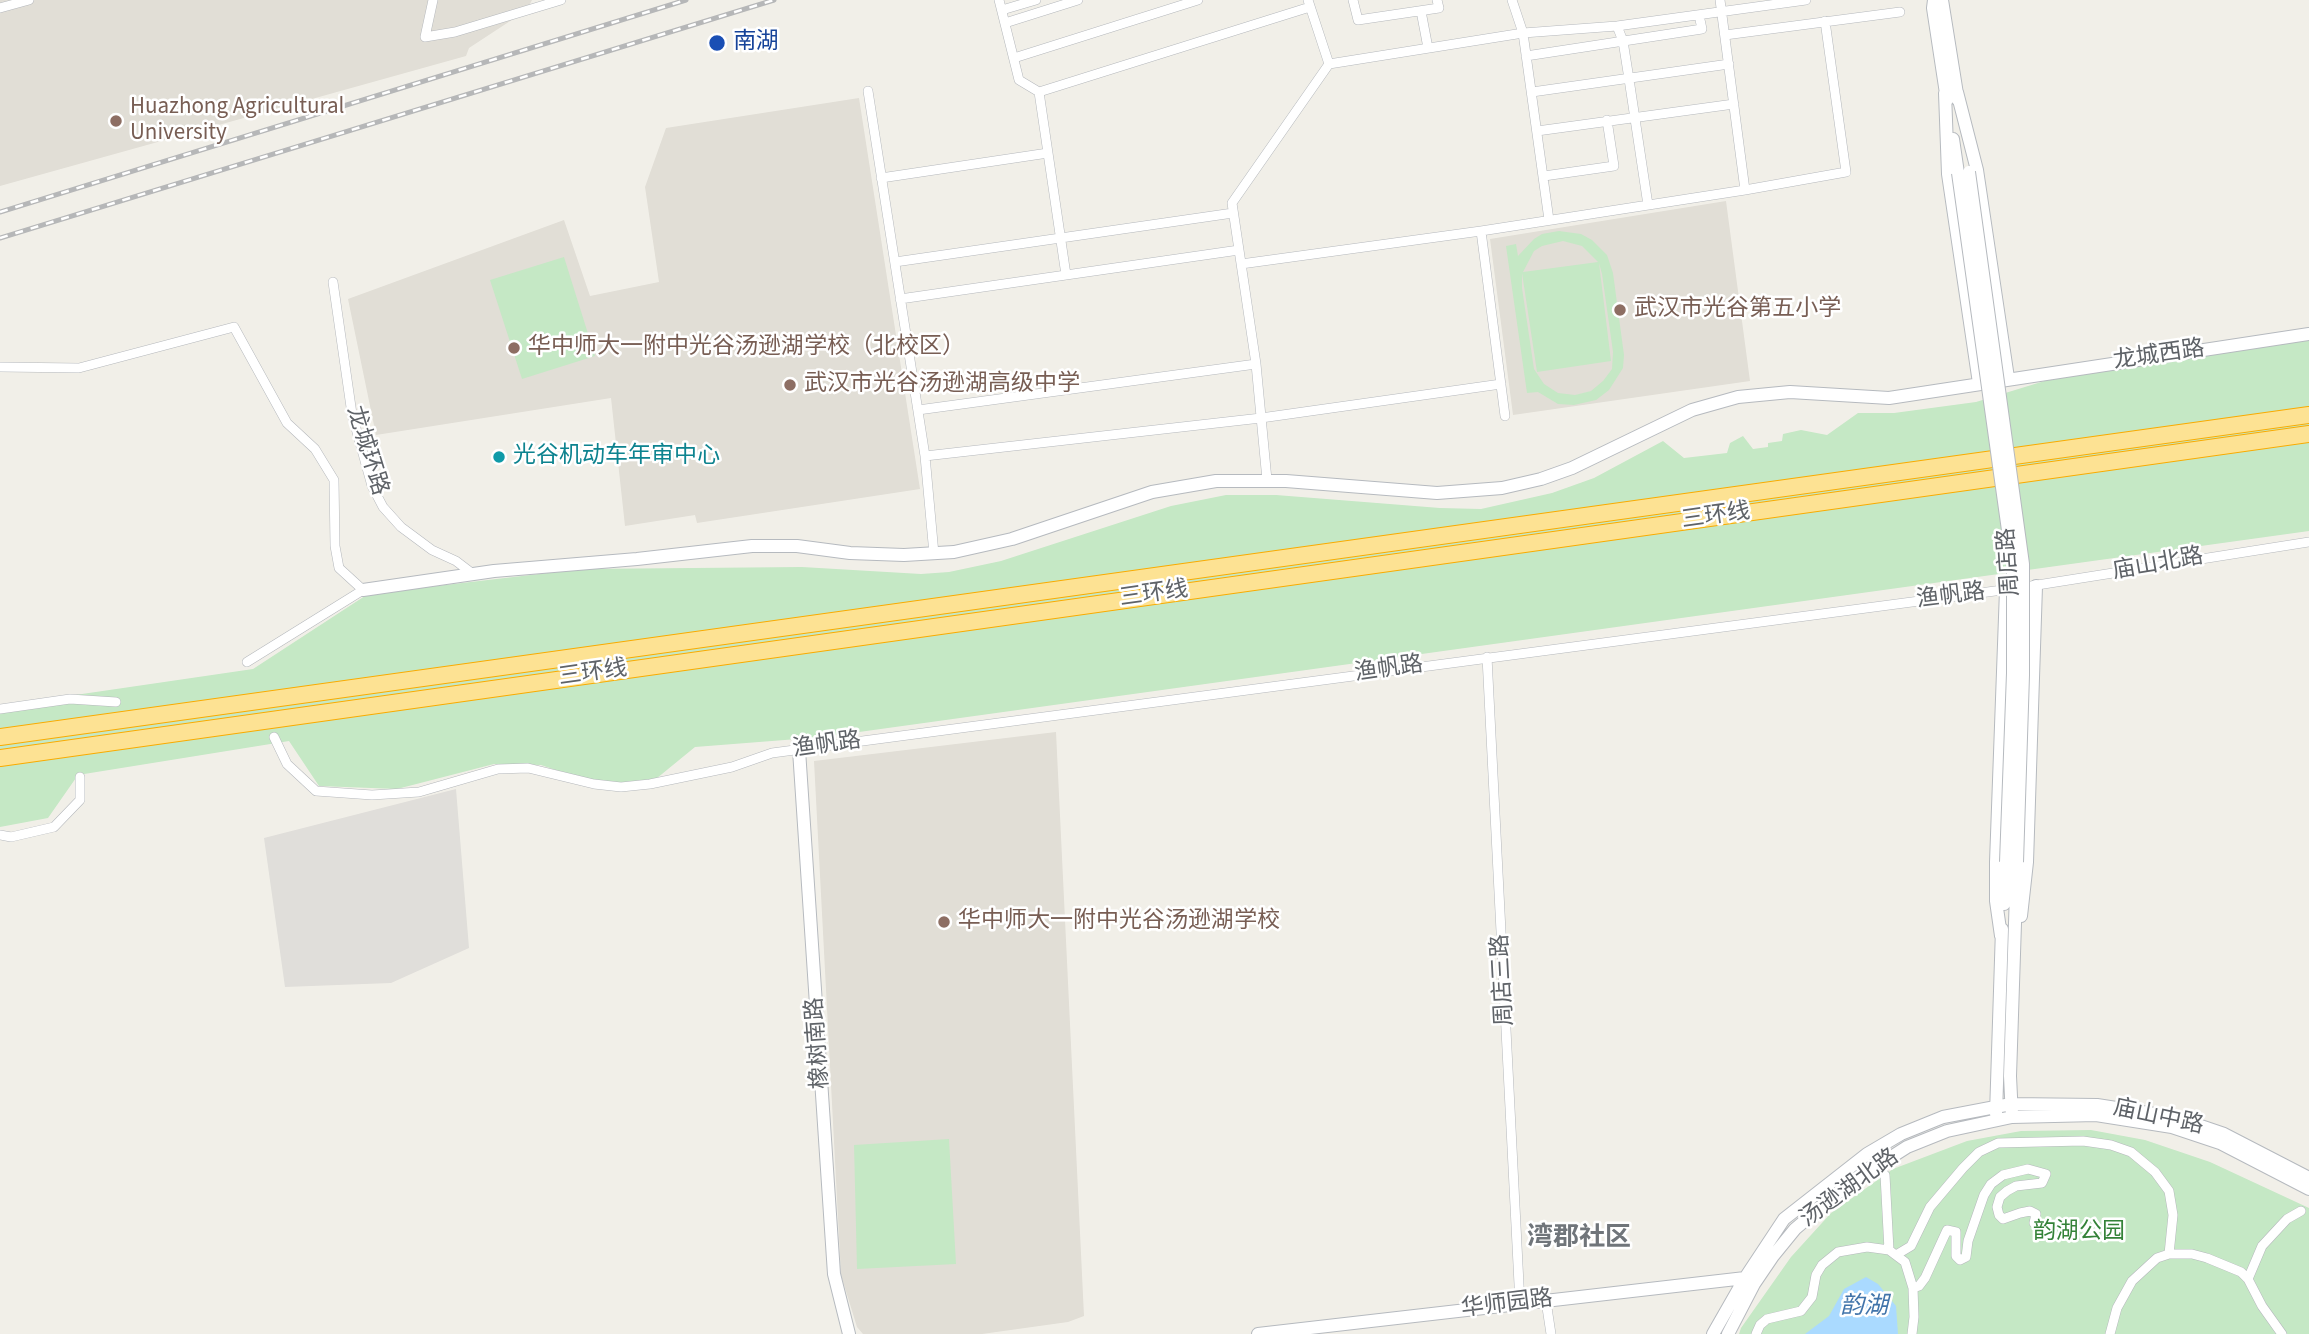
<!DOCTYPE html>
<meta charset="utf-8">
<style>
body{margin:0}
canvas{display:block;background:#f1efe8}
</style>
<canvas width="2309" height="1334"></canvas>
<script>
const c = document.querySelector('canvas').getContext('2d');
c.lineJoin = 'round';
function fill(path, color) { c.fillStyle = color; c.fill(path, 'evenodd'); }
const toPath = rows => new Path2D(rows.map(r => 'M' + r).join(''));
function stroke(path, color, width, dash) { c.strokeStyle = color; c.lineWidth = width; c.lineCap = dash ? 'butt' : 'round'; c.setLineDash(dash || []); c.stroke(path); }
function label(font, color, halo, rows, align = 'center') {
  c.font = font + ' "Source Sans 3","Noto Sans SC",sans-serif'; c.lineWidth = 5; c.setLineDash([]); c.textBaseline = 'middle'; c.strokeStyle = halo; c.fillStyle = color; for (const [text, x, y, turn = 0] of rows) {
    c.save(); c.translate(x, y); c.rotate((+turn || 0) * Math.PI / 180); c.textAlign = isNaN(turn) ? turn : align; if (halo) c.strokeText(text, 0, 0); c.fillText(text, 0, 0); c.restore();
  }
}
fill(toPath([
 [456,789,469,948,391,983,285,987,264,838]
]), '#e0deda');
fill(toPath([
 [0,0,532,0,527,10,469,48,466,56,0,186],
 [859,98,920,489,697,523,695,515,625,526,611,398,376,435,348,299,564,220,590,296,659,282,645,187,666,128],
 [1726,201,1750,381,1513,415,1490,239],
 [1056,732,1084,1316,1068,1322,982,1334,863,1334,857,1327,841,1275,814,761]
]), '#e1ded6');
fill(toPath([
 [1559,231,1581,234,1592,240,1607,255,1613,273,1624,355,1623,368,1609,390,1596,400,1574,405,1558,404,1538,392,1527,393,1506,246,1516,244,1518,256,1534,239,1542,234],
 [1563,241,1582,246,1598,262,1523,272,1534,251,1542,246],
 [1599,263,1602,274,1613,352,1612,369,1603,381,1591,391,1575,395,1558,393,1544,384,1534,369,1522,288,1522,273,1537,372,1611,361],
 [564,257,595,356,522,379,490,280],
 [2309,339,2309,531,823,737,695,747,651,783,591,782,541,765,494,764,397,789,319,786,289,741,78,775,48,818,0,827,0,706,253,669,368,594,582,569,802,567,921,574,949,572,1001,561,1171,506,1226,495,1276,495,1440,508,1481,509,1552,493,1594,478,1663,441,1684,458,1727,453,1730,443,1743,436,1753,449,1768,447,1768,443,1782,441,1783,434,1801,430,1827,435,1858,413,1894,413,1976,402,2064,375],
 [2091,1130,2145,1140,2210,1162,2309,1208,2309,1334,1739,1334,1741,1328,1791,1257,1831,1213,1893,1169,1967,1141,2021,1131],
 [949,1139,956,1264,857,1269,854,1145]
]), '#c5e8c5');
fill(toPath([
 [1866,1277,1878,1284,1896,1306,1898,1334,1805,1334,1829,1316,1844,1289]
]), '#aadaff');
const street = toPath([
 [433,0,425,37,455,32,561,0],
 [999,0,1019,80,1039,92,1066,275,1239,250],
 [1308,0,1329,64],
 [1353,0,1358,20,1439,8,1437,0],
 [1512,0,1523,33,1549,220],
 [1720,0,1745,190],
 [0,8,29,0],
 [1002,10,1036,0],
 [1421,11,1428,48],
 [1005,23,1078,0],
 [1617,26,1623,41,1629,79,1648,205],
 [1725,35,1900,12],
 [1526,56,1702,29,1699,15],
 [1014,58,1198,0],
 [868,91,925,456,934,554],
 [1039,92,1310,7],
 [1532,92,1729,64],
 [1537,131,1734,104],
 [1544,176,1614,166,1607,120],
 [881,178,1048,153],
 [1481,231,1505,416],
 [895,262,1233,213],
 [1241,264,1481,231,1745,190,1846,172,1825,21],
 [333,282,352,414,372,486,383,507,401,527,432,550,456,561,473,574],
 [900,299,1066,275],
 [0,367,79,368,234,327,287,423,315,449,334,480,335,546,339,568,363,590,247,662],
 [918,410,1256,364],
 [925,456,1261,418,1501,384],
 [1267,480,1256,364,1232,203,1329,64,1523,33,1617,26,1806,0],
 [2031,586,2309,542],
 [1487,657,1520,1304],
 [0,709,70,699,116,702],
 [274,737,287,764,316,791,372,795,419,792,498,769,528,768,594,784,621,787,650,784,732,767,772,753,2010,589],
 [0,835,11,837,54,827,80,800,80,777],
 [1885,1175,1889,1250,1905,1262,1913,1288,1914,1317,1912,1334],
 [2169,1254,2192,1254,2207,1258,2241,1272,2248,1279,2262,1306,2282,1334],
 [1896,1255,1911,1246,1930,1207,1963,1168,1979,1152,1998,1143,2083,1141,2111,1145,2131,1152,2155,1172,2169,1191,2173,1215,2169,1254,2157,1258,2132,1281,2117,1308,2110,1334],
 [2248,1279,2262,1246,2287,1219,2301,1211],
 [1913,1288,1919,1286,1925,1278,1947,1230,1956,1232,1956,1256,1960,1260,1966,1257,1968,1241,1984,1195,1991,1184,2003,1175,2028,1169,2046,1174,2042,1183,2016,1186,2007,1191,2000,1197,1997,1207,1999,1215,2003,1219,2020,1213,2030,1211,2036,1214,2034,1223],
 [1546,1301,1551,1334],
 [1756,1334,1760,1325,1767,1319,1801,1311,1812,1297,1816,1275,1822,1265,1838,1252,1867,1247,1889,1250]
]);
const secondary = toPath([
 [1934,0,1933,8,1947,100],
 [1942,0,1958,100],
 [1957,92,1977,170,2008,378],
 [1945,93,1948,174,1979,383],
 [1953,139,1958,173],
 [363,590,494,571,637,559,752,546,797,546,850,553,904,555,954,552,1012,539,1152,492,1216,481,1286,481,1437,493,1502,488,1541,479,1572,468,1692,410,1738,397,1790,392,1889,398,2309,334],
 [799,750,834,1274,849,1334],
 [2004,904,2006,862],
 [2021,916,2027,862,2036,586],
 [2001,936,1996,901,1996,862,2006,590],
 [1996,1114,2002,929],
 [2012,1117,2096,1115,2172,1127,2220,1143,2309,1189],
 [1258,1334,1745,1278,1750,1281],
 [1713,1334,1745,1278,1784,1219,1867,1154,1901,1134,1943,1117,2011,1104,2097,1105,2174,1117,2224,1134,2309,1178],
 [1728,1334,1754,1284,1773,1256,1795,1229,1846,1186,1907,1147,1947,1131,2012,1117,2010,1076,2017,862]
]);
const highway = toPath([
 [0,737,2309,415],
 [0,758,2309,434]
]);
stroke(street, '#b5b8bc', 10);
stroke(secondary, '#b6babf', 14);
stroke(highway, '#f9ab00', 18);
stroke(street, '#fff', 9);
stroke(secondary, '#fff', 12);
stroke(highway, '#fde293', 16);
const rail = toPath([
 [0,212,686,0],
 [0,238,774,0]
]);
stroke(rail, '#b6b7b8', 5);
stroke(rail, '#fff', 2.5, [8]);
const secondaryBridge = toPath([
 [1969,172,2023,564,2023,675,2017,862],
 [1958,173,2013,566,2013,673,2006,862]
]);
stroke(secondaryBridge, '#b6babf', 14, []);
stroke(secondaryBridge, '#fff', 12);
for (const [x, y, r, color] of [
 [717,43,9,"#1a4fb4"],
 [116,121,7,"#8d6e63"],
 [1620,310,7,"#8d6e63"],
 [514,348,7,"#8d6e63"],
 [790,385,7,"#8d6e63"],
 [499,457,7,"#0f9aa8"],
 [944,922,7,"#8d6e63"]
]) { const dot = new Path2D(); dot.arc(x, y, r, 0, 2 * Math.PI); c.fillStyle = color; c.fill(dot); stroke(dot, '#fff', 2.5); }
label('23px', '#164399', '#fff', [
 ["南湖",733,43]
], 'left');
label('23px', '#785e54', '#fff', [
 ["Huazhong Agricultural",130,108],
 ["University",130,134],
 ["武汉市光谷第五小学",1634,310],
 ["华中师大一附中光谷汤逊湖学校（北校区）",528,348],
 ["武汉市光谷汤逊湖高级中学",804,385],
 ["华中师大一附中光谷汤逊湖学校",958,922]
], 'left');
label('23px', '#5f6368', '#fff', [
 ["龙城西路",2159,356,-8],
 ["龙城环路",366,451,73],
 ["三环线",1716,517,-8],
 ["周店路",2010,562,-94],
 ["庙山北路",2158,565,-10],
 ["三环线",1154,595,-8],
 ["渔帆路",1951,597,-7],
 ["渔帆路",1389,670,-8],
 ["三环线",593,674,-8],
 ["渔帆路",827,746,-8],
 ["周店三路",1504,980,-93],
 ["橡树南路",819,1043,-94],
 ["庙山中路",2158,1118,12],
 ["汤逊湖北路",1850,1189,-36],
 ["华师园路",1507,1305,-7]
]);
label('23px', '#0d838f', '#fff', [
 ["光谷机动车年审中心",513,457]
], 'left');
label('23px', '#348238', '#fff', [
 ["韵湖公园",2079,1233]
]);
label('italic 24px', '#4174aa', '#fff', [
 ["韵湖",1864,1308]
]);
label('bold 26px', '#70757a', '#fff', [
 ["湾郡社区",1579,1239]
]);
</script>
